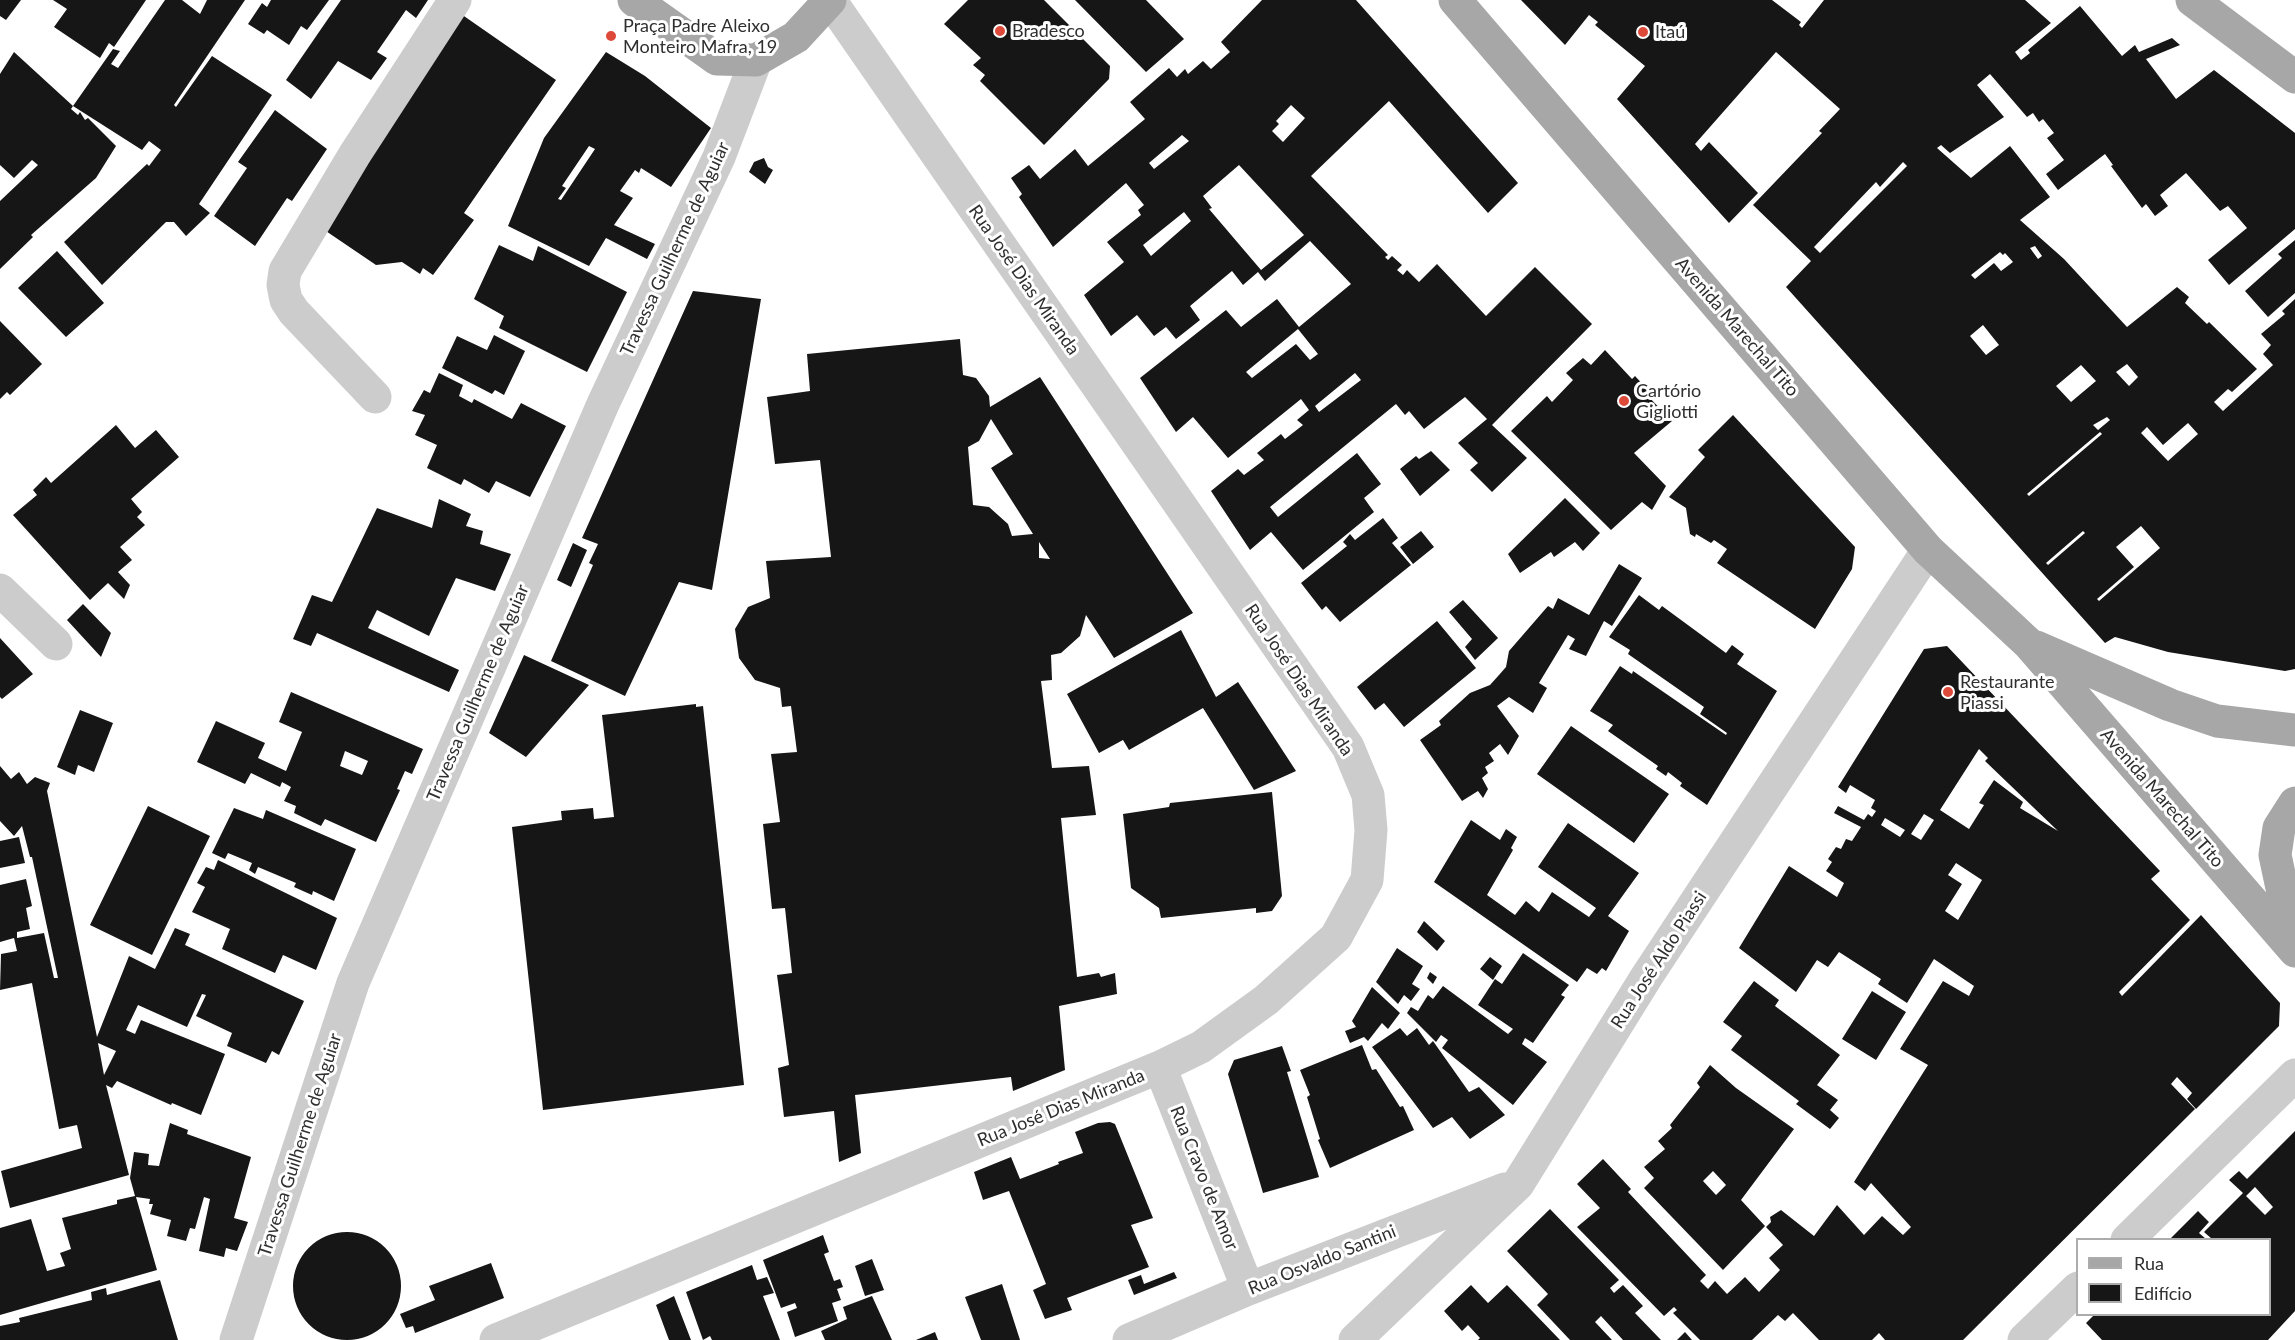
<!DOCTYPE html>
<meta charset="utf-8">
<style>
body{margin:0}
#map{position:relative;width:2295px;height:1340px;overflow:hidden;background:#fff;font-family:Lato,sans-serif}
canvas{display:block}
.legend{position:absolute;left:2076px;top:1238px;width:195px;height:78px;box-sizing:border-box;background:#fff;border:2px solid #acacac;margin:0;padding:8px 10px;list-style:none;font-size:18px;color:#2f2f2f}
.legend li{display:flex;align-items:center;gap:12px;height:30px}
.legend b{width:30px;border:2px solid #acacac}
</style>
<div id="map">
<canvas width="2295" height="1340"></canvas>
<ul class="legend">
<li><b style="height:8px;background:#a7a7a7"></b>Rua</li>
<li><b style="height:16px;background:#161616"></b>Edifício</li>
</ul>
</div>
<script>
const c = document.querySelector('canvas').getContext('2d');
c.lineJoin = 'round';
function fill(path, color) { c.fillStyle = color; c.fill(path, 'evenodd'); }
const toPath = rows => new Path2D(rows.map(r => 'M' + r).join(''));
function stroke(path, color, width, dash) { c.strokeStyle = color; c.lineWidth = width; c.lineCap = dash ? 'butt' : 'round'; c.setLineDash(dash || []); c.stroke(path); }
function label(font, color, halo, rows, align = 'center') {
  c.font = font + ' Lato,sans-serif'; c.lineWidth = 6; c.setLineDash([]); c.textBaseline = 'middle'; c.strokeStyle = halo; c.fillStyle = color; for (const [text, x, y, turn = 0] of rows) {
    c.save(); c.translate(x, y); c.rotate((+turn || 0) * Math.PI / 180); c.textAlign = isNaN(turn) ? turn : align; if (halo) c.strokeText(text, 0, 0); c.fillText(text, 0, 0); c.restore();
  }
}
fill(toPath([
 [0,0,21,0,6,20,0,16],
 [53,0,146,0,114,47,109,43,100,58,54,27,67,9],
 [165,0,182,0,200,14,207,0,245,0,174,105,176,107,212,56,272,95,199,204,210,213,186,236,174,222,166,222,102,285,64,242,147,164,149,166,161,150,149,141,142,150,73,106,113,49,120,51,111,64,118,68],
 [271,0,329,0,307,30,301,26,289,45,267,30,264,34,248,24,262,3,267,7],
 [341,0,428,0,416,18,406,10,377,52,387,58,371,80,338,61,311,99,286,80],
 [968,0,1044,0,1110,66,1109,79,1044,145,980,81,985,75,973,65,981,58,944,24],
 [1075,0,1146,0,1184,39,1146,72],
 [1262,0,1356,0,1518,183,1488,213,1389,101,1311,176,1388,255,1385,257,1388,260,1392,256,1402,265,1397,270,1403,275,1407,270,1419,282,1437,264,1486,316,1535,267,1592,324,1492,425,1527,458,1492,492,1470,470,1478,463,1458,443,1487,419,1465,397,1424,429,1409,411,1405,415,1396,404,1270,507,1278,517,1357,453,1381,484,1364,498,1374,512,1303,570,1271,532,1250,550,1211,491,1238,469,1244,475,1264,460,1257,453,1281,434,1285,439,1303,425,1297,420,1309,410,1301,399,1228,458,1193,417,1176,432,1140,378,1226,310,1241,327,1277,299,1299,327,1351,284,1310,241,1265,281,1258,272,1243,285,1232,271,1190,306,1200,320,1176,339,1166,327,1154,336,1137,315,1111,336,1084,295,1124,262,1107,242,1141,215,1138,210,1144,205,1126,183,1053,247,1019,197,1022,194,1011,178,1029,165,1040,179,1075,149,1088,166,1145,119,1130,102,1169,68,1177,77,1185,69,1188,74,1203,61,1211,69,1230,52,1221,42],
 [1291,105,1305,118,1283,142,1272,131,1279,124,1276,121],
 [1182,135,1189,141,1154,169,1149,163],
 [1239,165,1304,235,1261,270,1209,209,1212,208,1203,196],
 [1184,212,1191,221,1151,256,1143,245],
 [1298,329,1318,354,1310,360,1296,344,1252,378,1246,372],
 [1355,373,1361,380,1319,412,1315,406],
 [1521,0,1772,0,1801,22,1799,25,1802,28,1824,0,2025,0,2051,23,2015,52,2021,60,2030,53,2028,50,2080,6,2122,56,2135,45,2139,52,2172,38,2180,45,2146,59,2176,99,2214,70,2295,133,2295,229,2229,285,2208,260,2247,228,2228,206,2220,211,2186,173,2160,195,2168,206,2155,216,2146,204,2142,208,2111,166,2113,165,2105,154,2058,190,2046,174,2064,160,2047,138,2054,133,2043,119,2039,122,2033,113,2027,117,1990,74,1977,85,2004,117,1950,153,1941,145,1937,148,1971,178,2010,146,2050,197,2020,220,2064,259,2127,327,2177,287,2189,297,2185,303,2207,324,2209,322,2257,369,2232,392,2228,389,2214,402,2223,411,2273,365,2263,354,2271,345,2261,334,2285,314,2282,311,2295,299,2295,669,2285,671,2168,652,2115,637,2105,643,1786,287,1811,261,1753,205,1822,133,1819,131,1840,109,1776,52,1695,144,1701,151,1709,142,1758,193,1729,223,1617,99,1645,66,1595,25,1598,22,1589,15,1565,45],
 [1903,162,1907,166,1820,253,1814,247,1876,182,1880,187],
 [2035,246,2042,256,2038,259,2030,248],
 [2000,252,2003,255,2005,253,2013,262,2001,271,1994,263,1975,279,1971,275],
 [1983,325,1999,345,1986,355,1970,336],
 [2127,364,2138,377,2129,386,2116,372],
 [2081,365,2096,381,2071,402,2056,386],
 [2107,417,2110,420,2098,430,2093,425],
 [2188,423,2198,434,2168,461,2141,433,2147,427,2163,445],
 [2100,432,2102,434,2029,496,2027,494],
 [2141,526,2160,548,2099,601,2097,599,2134,567,2116,547],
 [2083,531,2085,533,2048,565,2046,563],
 [461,14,556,80,464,213,474,220,433,275,423,268,420,274,402,262,376,265,317,225],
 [14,52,73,106,71,109,78,115,80,112,85,120,88,118,116,146,96,178,31,235,33,237,0,269,0,201,38,165,32,160,14,178,0,165,0,74],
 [606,52,645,76,711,128,671,187,641,168,639,173,635,170,620,191,633,198,614,225,655,244,647,259,606,238,589,266,508,226,544,138],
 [589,146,595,149,561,200,558,199,566,188,562,186],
 [275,110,327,149,292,201,287,198,255,246,214,216,247,168,238,162],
 [764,158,768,167,773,170,765,184,749,172,754,162],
 [2295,240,2295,293,2268,317,2245,291,2282,258,2278,254],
 [499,245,533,261,538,246,627,292,587,372,499,328,504,316,474,299],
 [57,251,104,303,66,337,18,288],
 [693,291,761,299,712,590,679,582,625,696,551,661,593,565,589,563,598,544,582,538],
 [0,321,42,364,10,395,7,392,0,399],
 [494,335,525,351,504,395,495,390,492,394,442,368,457,336,487,350],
 [960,339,963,375,976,378,989,396,990,407,1040,377,1193,613,1114,658,1086,615,1080,636,1061,653,1051,655,1052,680,1041,681,1052,768,1089,766,1096,815,1061,818,1077,977,1099,973,1101,977,1115,973,1117,994,1059,1006,1065,1070,1013,1091,1011,1077,855,1095,861,1153,839,1162,834,1111,784,1117,778,1068,789,1065,777,975,792,973,785,908,772,909,763,824,780,822,771,754,797,752,791,706,782,707,780,688,755,680,739,658,735,629,748,607,770,598,766,561,831,557,820,460,775,464,767,397,810,391,807,354],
 [991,419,1013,454,991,468,1033,534,1012,536,1008,524,989,507,973,505,968,447,979,441],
 [1039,542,1050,559,1039,558],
 [1605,350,1632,379,1635,376,1649,391,1646,394,1672,421,1634,453,1666,486,1652,510,1642,502,1611,530,1511,431,1547,396,1552,402,1573,380,1566,373,1583,358,1591,365],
 [439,373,463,385,459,396,472,403,474,399,512,419,521,403,566,426,530,497,496,481,489,493,464,479,461,485,427,468,437,445,415,435,425,415,412,411,424,390,430,393],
 [1733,415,1855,547,1852,569,1815,629,1717,563,1727,549,1714,540,1711,543,1696,534,1695,537,1690,534,1686,508,1669,497,1705,457,1698,450],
 [116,425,135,448,156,430,179,457,131,499,142,512,137,517,145,525,120,547,132,560,118,572,130,585,124,599,108,583,90,600,13,515,37,495,33,490,46,477,51,483],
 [1431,451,1450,470,1420,496,1400,469,1416,456,1419,459],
 [1565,498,1600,533,1583,551,1575,542,1554,557,1551,552,1520,573,1508,554],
 [439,499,471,514,466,526,483,531,480,544,511,554,495,591,456,578,429,636,377,610,368,628,459,670,449,692,317,633,311,646,293,639,312,595,332,602,377,508,432,528],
 [1383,518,1398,538,1392,543,1411,565,1340,622,1326,606,1322,610,1301,583,1347,546,1343,542,1350,534,1355,540],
 [1421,531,1434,547,1413,564,1400,547],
 [573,543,587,550,571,587,557,580],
 [1619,564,1642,578,1612,626,1604,621,1586,656,1569,649,1575,639,1568,635,1539,683,1547,688,1533,713,1509,697,1497,706,1519,736,1508,755,1500,744,1489,753,1494,761,1485,767,1488,773,1482,778,1488,789,1483,798,1478,791,1462,801,1420,740,1441,725,1439,721,1470,693,1490,685,1499,675,1506,667,1509,651,1548,606,1553,609,1558,598,1589,615],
 [1639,595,1659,610,1662,606,1726,653,1732,645,1744,654,1737,664,1777,691,1707,805,1680,786,1682,783,1668,772,1666,776,1656,769,1658,766,1608,731,1613,725,1590,711,1620,666,1632,674,1633,671,1726,735,1727,733,1700,714,1704,707,1628,654,1630,650,1609,637],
 [1463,600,1498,638,1475,660,1465,647,1472,639,1449,612],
 [83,604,111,633,101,657,67,620],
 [1437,621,1476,668,1404,727,1384,703,1375,710,1357,687],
 [1181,630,1216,697,1238,682,1296,771,1254,790,1203,708,1129,750,1123,740,1099,753,1067,694],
 [0,638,33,674,2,699,0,697],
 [1947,646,2160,871,2151,879,2190,920,2119,992,2122,996,2201,915,2280,1003,2279,1026,2196,1109,2187,1099,2192,1093,2177,1077,2171,1084,2195,1109,1963,1340,1885,1340,1879,1333,1872,1340,1819,1340,1793,1313,1785,1321,1778,1315,1752,1340,1700,1340,1673,1313,1677,1310,1674,1307,1664,1316,1577,1227,1600,1208,1577,1184,1603,1159,1631,1189,1628,1192,1706,1275,1700,1281,1708,1289,1715,1281,1727,1294,1745,1277,1759,1292,1780,1270,1769,1258,1783,1245,1766,1227,1771,1222,1770,1217,1781,1210,1814,1236,1837,1205,1864,1235,1882,1216,1903,1235,1911,1227,1871,1183,1865,1191,1854,1182,1928,1065,1900,1049,1943,981,1969,996,1974,986,1934,959,1907,1003,1878,984,1881,979,1839,952,1828,967,1817,960,1796,992,1739,948,1789,866,1837,897,1844,883,1826,871,1832,862,1828,859,1836,847,1841,849,1846,839,1852,841,1861,827,1834,813,1838,806,1864,820,1868,814,1872,817,1876,811,1871,808,1875,800,1850,785,1846,793,1838,787,1924,649],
 [1979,749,1988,758,1985,761,2058,831,2020,808,2023,802,1994,780,1979,803,1984,805,1969,829,1940,810],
 [1924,814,1934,820,1921,840,1911,834],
 [1885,818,1905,830,1900,837,1881,825],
 [1956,863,1982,880,1958,920,1945,911,1962,884,1948,875],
 [524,655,589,685,526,757,489,733],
 [291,692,423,749,412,774,405,771,397,789,400,790,376,842,325,819,321,826,294,813,296,806,284,801,291,787,282,782,280,787,251,773,245,784,197,762,216,721,265,743,258,758,286,771,302,732,279,722],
 [345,751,368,761,362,775,340,766],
 [696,704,696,707,703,706,744,1085,543,1110,512,827,562,820,561,811,593,808,594,819,614,817,602,715],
 [80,710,113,723,94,772,78,765,75,775,57,767],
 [1571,726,1669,794,1634,843,1537,774],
 [0,766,11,779,19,772,27,784,35,777,50,783,47,791,97,1037,129,956,155,969,175,928,190,934,185,945,304,1001,279,1055,272,1051,266,1063,227,1046,232,1033,196,1016,206,995,202,994,187,1027,138,1005,126,1030,135,1034,141,1020,225,1054,201,1115,172,1103,171,1105,117,1081,112,1088,106,1085,129,1175,10,1208,1,1171,82,1148,77,1125,59,1129,32,983,0,990,1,954,17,951,14,938,0,942,0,885,26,879,32,906,26,908,30,929,17,932,17,938,44,933,54,978,58,978,32,857,30,857,22,826,14,836,0,821],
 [98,1043,116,1051,104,1075],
 [1272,792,1282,896,1272,911,1256,913,1256,908,1161,918,1159,908,1131,888,1123,814,1169,807,1170,803],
 [148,806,210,836,152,955,90,925],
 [234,808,263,819,266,810,356,849,334,901,313,891,312,895,294,887,296,883,258,867,255,874,249,870,252,863,228,853,225,859,212,853],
 [1471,820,1500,840,1506,829,1517,837,1511,848,1513,850,1487,895,1515,915,1526,901,1539,912,1552,892,1589,917,1596,908,1538,867,1568,823,1639,873,1608,916,1629,931,1606,971,1602,968,1597,974,1587,968,1577,982,1434,882],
 [19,837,25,863,0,868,0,841],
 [218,860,337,918,316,970,283,955,275,973,222,949,230,929,192,912,205,887,197,883,206,867,214,870],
 [1424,921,1445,941,1437,951,1417,932],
 [1397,948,1423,966,1412,984,1420,989,1411,1001,1404,995,1398,1004,1376,982],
 [1523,953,1569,985,1561,995,1565,997,1533,1043,1525,1038,1522,1044,1547,1062,1513,1105,1442,1048,1448,1040,1441,1035,1436,1042,1407,1013,1411,1007,1418,1011,1428,995,1433,999,1443,986,1508,1034,1513,1029,1478,1005,1495,979,1502,984],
 [1490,957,1502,966,1493,980,1480,969],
 [1430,972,1437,977,1433,984,1427,978],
 [1754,981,1779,1000,1775,1006,1840,1055,1817,1085,1838,1100,1830,1110,1839,1118,1830,1129,1796,1104,1799,1101,1731,1050,1742,1036,1723,1022],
 [1372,987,1400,1013,1388,1029,1382,1023,1368,1041,1364,1037,1350,1043,1345,1031,1356,1027,1352,1021],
 [1872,991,1906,1012,1876,1060,1842,1039],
 [1400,1028,1407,1036,1417,1028,1429,1045,1433,1041,1469,1092,1479,1087,1505,1115,1470,1139,1452,1117,1433,1128,1372,1047],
 [1362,1045,1372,1070,1376,1069,1400,1107,1403,1106,1414,1130,1330,1168,1318,1140,1320,1139,1307,1097,1310,1095,1300,1070],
 [1282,1046,1291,1071,1287,1072,1319,1177,1263,1193,1228,1074,1234,1060],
 [1710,1065,1736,1088,1794,1129,1741,1200,1765,1226,1723,1270,1644,1188,1654,1178,1644,1167,1665,1149,1658,1141,1672,1128,1670,1125,1700,1087,1697,1083],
 [1713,1171,1726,1185,1716,1195,1703,1181],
 [1110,1122,1115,1124,1153,1218,1131,1225,1149,1267,1067,1298,1072,1310,1045,1319,1033,1290,1046,1284,1009,1191,983,1200,974,1172,1011,1157,1020,1179,1054,1166,1059,1164,1058,1162,1083,1153,1075,1132,1098,1123],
 [170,1123,188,1130,187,1134,251,1157,234,1218,248,1222,237,1251,226,1248,224,1257,199,1251,210,1199,204,1197,195,1229,190,1228,186,1241,167,1236,171,1220,150,1214,153,1204,149,1204,150,1199,136,1197,157,1270,0,1315,0,1228,31,1219,47,1271,65,1266,60,1253,71,1249,62,1218,117,1204,117,1200,135,1196,130,1178,134,1152,149,1154,148,1165,159,1166],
 [2295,1131,2295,1311,2268,1340,2102,1340,2086,1323,2095,1314,2270,1314,2270,1239,2212,1239,2204,1232,2243,1193,2229,1180,2239,1171,2247,1179],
 [2255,1187,2273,1207,2265,1215,2246,1196],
 [1550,1209,1619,1280,1610,1288,1614,1293,1623,1285,1643,1306,1635,1313,1661,1340,1623,1340,1601,1316,1595,1322,1612,1340,1570,1340,1537,1305,1548,1294,1507,1251],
 [2198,1211,2209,1222,2199,1233,2206,1239,2170,1239],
 '293 1286a54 54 0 1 1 108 0a54 54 0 1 1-108 0Z',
 [823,1235,829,1252,824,1254,834,1281,840,1279,843,1287,837,1289,841,1300,832,1303,838,1321,795,1337,787,1312,797,1308,795,1303,781,1308,763,1260],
 [872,1259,884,1290,865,1296,855,1266],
 [491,1263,504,1298,415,1333,413,1326,406,1328,400,1314,435,1300,429,1286],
 [752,1265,757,1280,767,1277,774,1293,763,1296,780,1340,712,1340,710,1336,703,1340,686,1292],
 [1174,1272,1177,1278,1134,1295,1128,1280,1141,1275,1144,1284],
 [160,1280,178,1340,0,1340,0,1326,20,1322,19,1318,92,1300,91,1292,106,1288,107,1295],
 [1002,1284,1020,1340,981,1340,965,1297],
 [1471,1285,1488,1303,1507,1285,1560,1340,1478,1340,1480,1338,1468,1325,1462,1331,1444,1311],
 [674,1296,691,1340,669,1340,656,1305],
 [872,1296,892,1340,825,1340,821,1331,847,1319,843,1307],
 [935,1332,938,1340,916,1340],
 [1685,1332,1692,1340,1677,1340]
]), '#161616');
stroke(toPath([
 [375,397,294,312,286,300,283,285,285,271,355,154,455,0],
 [0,590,56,644],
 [1160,1067,1248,1289],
 [2127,1240,2295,1075],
 [236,1340,353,983,603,404,719,157,756,60],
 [496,1340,1160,1067,1201,1047,1266,1000,1336,937,1367,880,1371,830,1368,795,1348,747,830,0],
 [1129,1340,1248,1289,1505,1189],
 [1355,1340,1518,1184,1647,976,1928,550],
 [2024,1340,2078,1288]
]), '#ccc', 33);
stroke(toPath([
 [634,0,717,59,756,60,796,37,830,0],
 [1455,0,1928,550,2029,644,2295,951],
 [2192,0,2295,77],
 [2036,647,2170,705,2217,721,2295,730],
 [2295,949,2275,855,2279,828,2295,803]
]), '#a7a7a7', 33);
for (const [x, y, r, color] of [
 [1000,31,6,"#de4a3a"],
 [1643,32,6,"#de4a3a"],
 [611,36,6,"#de4a3a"],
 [1624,401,6,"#de4a3a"],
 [1948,692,6,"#de4a3a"]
]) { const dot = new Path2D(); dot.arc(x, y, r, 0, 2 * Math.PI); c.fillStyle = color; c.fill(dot); stroke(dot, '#fff', 2); }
label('18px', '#2f2f2f', '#fff', [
 ["Praça Padre Aleixo",623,26],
 ["Monteiro Mafra, 19",623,47],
 ["Bradesco",1012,31],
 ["Itaú",1655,32],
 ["Cartório",1636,391],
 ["Gigliotti",1636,412],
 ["Restaurante",1960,682],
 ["Piassi",1960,703]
], 'left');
label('18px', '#2f2f2f', '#fff', [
 ["Travessa Guilherme de Aguiar",675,249,-65],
 ["Rua José Dias Miranda",1024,280,55],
 ["Avenida Marechal Tito",1737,327,49],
 ["Rua José Dias Miranda",1299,680,56],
 ["Travessa Guilherme de Aguiar",478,693,-67],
 ["Avenida Marechal Tito",2162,798,49],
 ["Rua José Aldo Piassi",1659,960,-57],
 ["Rua José Dias Miranda",1061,1108,-22],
 ["Travessa Guilherme de Aguiar",300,1145,-72],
 ["Rua Cravo de Amor",1204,1178,68],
 ["Rua Osvaldo Santini",1322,1260,-22]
]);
</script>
